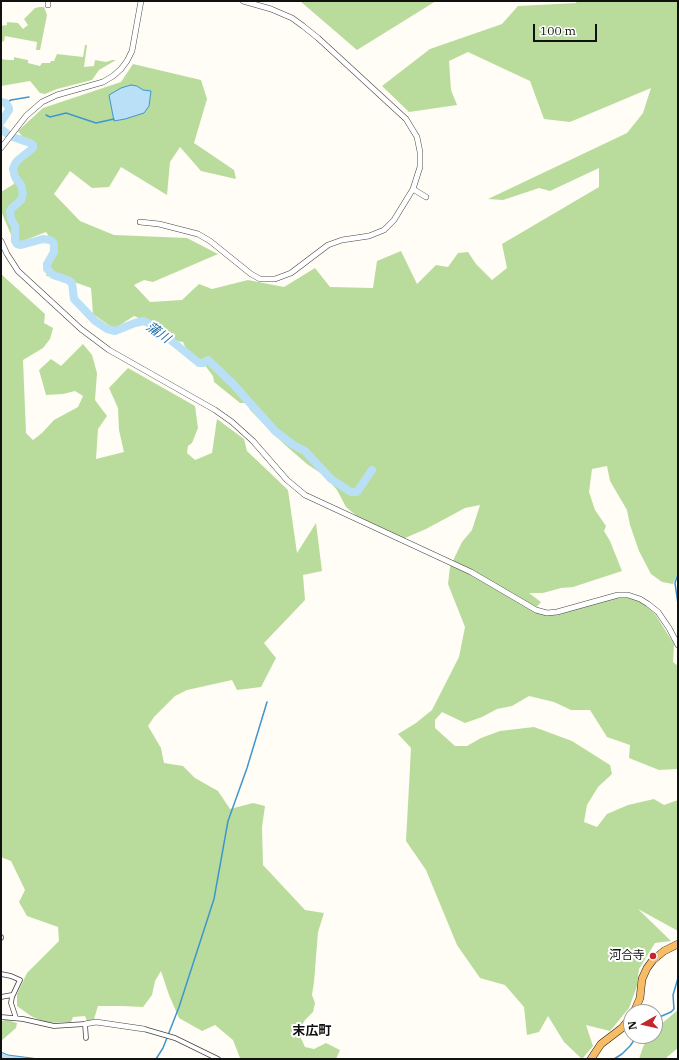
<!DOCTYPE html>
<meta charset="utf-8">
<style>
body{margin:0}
#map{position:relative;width:679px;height:1060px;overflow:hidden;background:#fffdf5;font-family:"IBM Plex Serif",serif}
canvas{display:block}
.frame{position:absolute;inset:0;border:2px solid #111;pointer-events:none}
.north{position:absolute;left:623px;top:1004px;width:40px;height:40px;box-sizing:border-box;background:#fff;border:1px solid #a0a0a0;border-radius:50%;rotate:262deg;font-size:11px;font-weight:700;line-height:16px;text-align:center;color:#111}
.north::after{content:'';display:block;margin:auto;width:14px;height:18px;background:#c4262e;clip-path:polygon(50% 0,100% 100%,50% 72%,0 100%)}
.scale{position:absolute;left:533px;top:24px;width:64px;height:18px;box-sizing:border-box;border:2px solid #111;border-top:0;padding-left:5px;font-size:12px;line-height:14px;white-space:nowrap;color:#111;-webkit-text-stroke:3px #fff;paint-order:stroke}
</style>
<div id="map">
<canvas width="679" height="1060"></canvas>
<div class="frame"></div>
<div class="north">N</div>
<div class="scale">100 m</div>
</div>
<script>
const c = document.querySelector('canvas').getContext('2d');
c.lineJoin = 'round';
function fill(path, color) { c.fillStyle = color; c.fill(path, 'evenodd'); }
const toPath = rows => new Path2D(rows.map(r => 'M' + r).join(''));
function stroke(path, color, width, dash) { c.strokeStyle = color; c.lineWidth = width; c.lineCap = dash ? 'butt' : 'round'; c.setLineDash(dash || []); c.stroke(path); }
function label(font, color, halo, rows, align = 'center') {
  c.font = font + ' "IBM Plex Serif","Noto Sans JP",serif'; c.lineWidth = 4; c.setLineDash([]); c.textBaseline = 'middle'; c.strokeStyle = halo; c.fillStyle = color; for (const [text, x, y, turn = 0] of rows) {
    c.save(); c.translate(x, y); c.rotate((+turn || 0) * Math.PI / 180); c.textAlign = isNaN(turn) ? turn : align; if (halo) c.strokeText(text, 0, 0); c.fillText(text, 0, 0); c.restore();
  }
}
fill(toPath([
 [300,1,436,1,357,50],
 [577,1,678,1,678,572,673,584,662,582,651,574,639,551,630,525,627,510,610,481,607,466,592,469,589,492,595,510,606,526,604,531,610,541,622,571,573,587,561,588,543,593,529,593,541,602,533,611,548,615,560,614,610,599,626,597,640,601,655,614,674,644,673,662,678,666,678,769,659,770,629,758,630,745,607,737,590,710,571,710,554,702,529,696,512,706,497,709,482,717,465,723,442,712,435,720,435,728,455,746,467,746,481,738,500,731,534,727,572,741,610,765,612,774,598,787,587,805,584,822,597,827,607,814,628,805,654,799,664,805,678,800,678,931,638,909,671,941,655,943,639,969,637,986,629,1008,610,1031,586,1025,593,1046,582,1059,564,1042,548,1016,539,1032,527,1035,524,1007,505,985,480,978,457,945,426,870,406,841,411,748,398,734,416,723,432,710,459,657,465,627,448,584,450,567,462,542,472,530,480,505,465,508,426,529,398,541,365,523,346,507,337,490,325,476,307,464,285,445,250,410,248,403,240,403,214,382,213,376,201,360,192,362,183,342,170,340,148,322,134,316,114,329,93,314,91,288,63,278,46,276,57,249,46,232,15,244,1,211,1,192,14,184,12,169,30,147,18,131,43,108,121,82,133,64,201,80,207,99,194,143,234,170,236,179,201,171,180,147,170,162,167,195,121,167,109,187,92,188,70,171,54,194,80,221,114,235,187,238,218,254,153,282,144,280,134,285,150,302,182,300,199,284,212,289,248,280,284,287,315,268,330,287,373,288,377,261,401,251,417,284,436,265,448,267,458,253,468,252,476,264,492,280,507,268,502,244,599,187,599,168,550,191,539,188,503,200,488,199,627,133,643,113,651,88,570,122,544,119,530,81,468,52,449,61,451,90,457,105,409,112,382,86,430,49,502,24,518,6,576,3],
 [40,7,44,7,47,15,40,50,36,50,37,42,5,36,4,41,1,42,1,26,7,25,7,22,18,23,23,29,28,25,24,19,35,8],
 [85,45,87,45,84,67,94,66,95,60,106,62,112,60,116,60,99,70,92,80,57,89,45,94,40,93,30,81,1,86,1,59,9,60,14,60,14,57,18,58,28,60,28,63,40,66,42,63,50,63,51,61,54,61,57,54,83,57],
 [1,274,45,314,44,323,53,328,50,339,43,348,23,360,26,433,33,440,42,433,54,420,78,407,83,396,75,391,63,394,46,395,39,370,51,359,61,366,83,344,92,355,97,373,95,400,107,416,98,429,96,459,124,452,119,430,118,408,109,388,128,368,195,406,198,428,192,443,188,446,187,453,195,460,212,453,217,419,244,439,247,451,288,490,297,553,316,523,322,571,303,575,305,600,264,643,276,658,261,687,237,690,232,680,187,690,175,696,154,717,148,726,161,748,164,763,183,766,195,778,218,791,230,809,253,803,265,806,262,827,263,865,305,910,324,913,318,932,314,982,312,995,315,1003,313,1012,305,1020,298,1032,305,1047,314,1049,326,1043,340,1050,336,1059,254,1059,240,1058,233,1040,215,1025,202,1031,179,1018,169,995,161,971,155,981,152,995,143,1007,122,1006,98,1006,94,1019,87,1021,85,1016,73,1017,71,1022,46,1023,31,1016,17,1006,17,994,27,973,59,941,58,927,27,916,19,902,25,890,11,861,1,857],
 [678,1010,678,1048,667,1057,666,1059,639,1059,643,1047,649,1036,655,1036,655,1029],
 [7,1020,17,1023,16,1028,1,1041,1,1021]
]), '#b9dc9c');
const water = toPath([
 [131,85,137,86,143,90,151,91,149,106,144,113,125,119,114,121,109,95,121,88,131,85],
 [1,1052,8,1055,39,1059,4,1059,1,1058,1,1052]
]);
fill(water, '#b9e0f7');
stroke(water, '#3f96cf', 1);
stroke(toPath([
 [6,103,11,100,29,97],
 [46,115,50,117,66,113,96,123,114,119],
 [678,574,675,583,678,604],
 [655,1019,671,1012,674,1009,673,995,678,978],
 [156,1059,163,1048,179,1007,214,899,228,821,247,768,267,702],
 [614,1059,622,1054,630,1046,637,1036]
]), '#3f96cf', 1.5);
stroke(toPath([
 [1,102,6,103,9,108,9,110,1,122],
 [1,129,10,136,30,143,33,145,33,148,18,160,15,164,13,169,15,177,21,185,23,194,21,200,12,208,10,211,11,219,15,226,15,241,17,244,21,245,43,239,50,240,53,242,54,245,54,252,47,264,47,269,53,275,68,280,72,283,74,299,95,321,107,329,115,331,135,323,144,321,152,325,199,363,203,363,208,360,233,384,275,431,292,444,305,451,331,479,351,492,357,492,359,489,372,470]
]), '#b9e0f7', 8);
const minor = toPath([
 [1,937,1,938],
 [1,974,11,976,20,980,12,997,11,1003,16,1018],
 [1,997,12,995],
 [1,1017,23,1019,54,1026,85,1024,86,1038],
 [144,1029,175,1038,218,1059]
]);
const tertiary = toPath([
 [48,1,48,5],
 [1,148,26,116,42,102,57,95,103,82,113,76,121,69,127,61,132,51,141,1],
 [413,189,426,197],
 [140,222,159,224,198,234,210,241,251,274,260,279,275,279,291,273,328,245,342,240,369,236,384,230,394,220,413,189,420,167,420,152,417,137,406,119,318,38,303,26,292,18,271,9,243,1],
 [1,241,7,254,18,271,81,329,109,350,215,410,232,422,253,441,287,480,305,495,471,572,536,610,547,613,557,612,618,595,628,595,640,599,648,604,658,612,669,628,678,645],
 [85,1024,96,1022,144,1029]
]);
const trunk = toPath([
 [634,1012,640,998,642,979,647,968,653,960,664,951,678,944],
 [591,1059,601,1044,622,1028,631,1017]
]);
stroke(minor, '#444', 5.5);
stroke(tertiary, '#444', 6);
stroke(trunk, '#222', 8);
stroke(minor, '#fff', 4);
stroke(tertiary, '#fff', 5);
stroke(trunk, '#f7bc64', 7);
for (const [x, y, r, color] of [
 [653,956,4,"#c4262e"]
]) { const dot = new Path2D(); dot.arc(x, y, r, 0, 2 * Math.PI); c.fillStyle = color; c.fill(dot); stroke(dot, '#fff', 1.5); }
label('12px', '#111', '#fff', [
 ["河合寺",645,956]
], 'right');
label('italic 13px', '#1768a6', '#fff', [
 ["蒲川",158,333,35]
]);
label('bold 13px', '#111', '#fff', [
 ["末広町",312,1031]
]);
</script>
